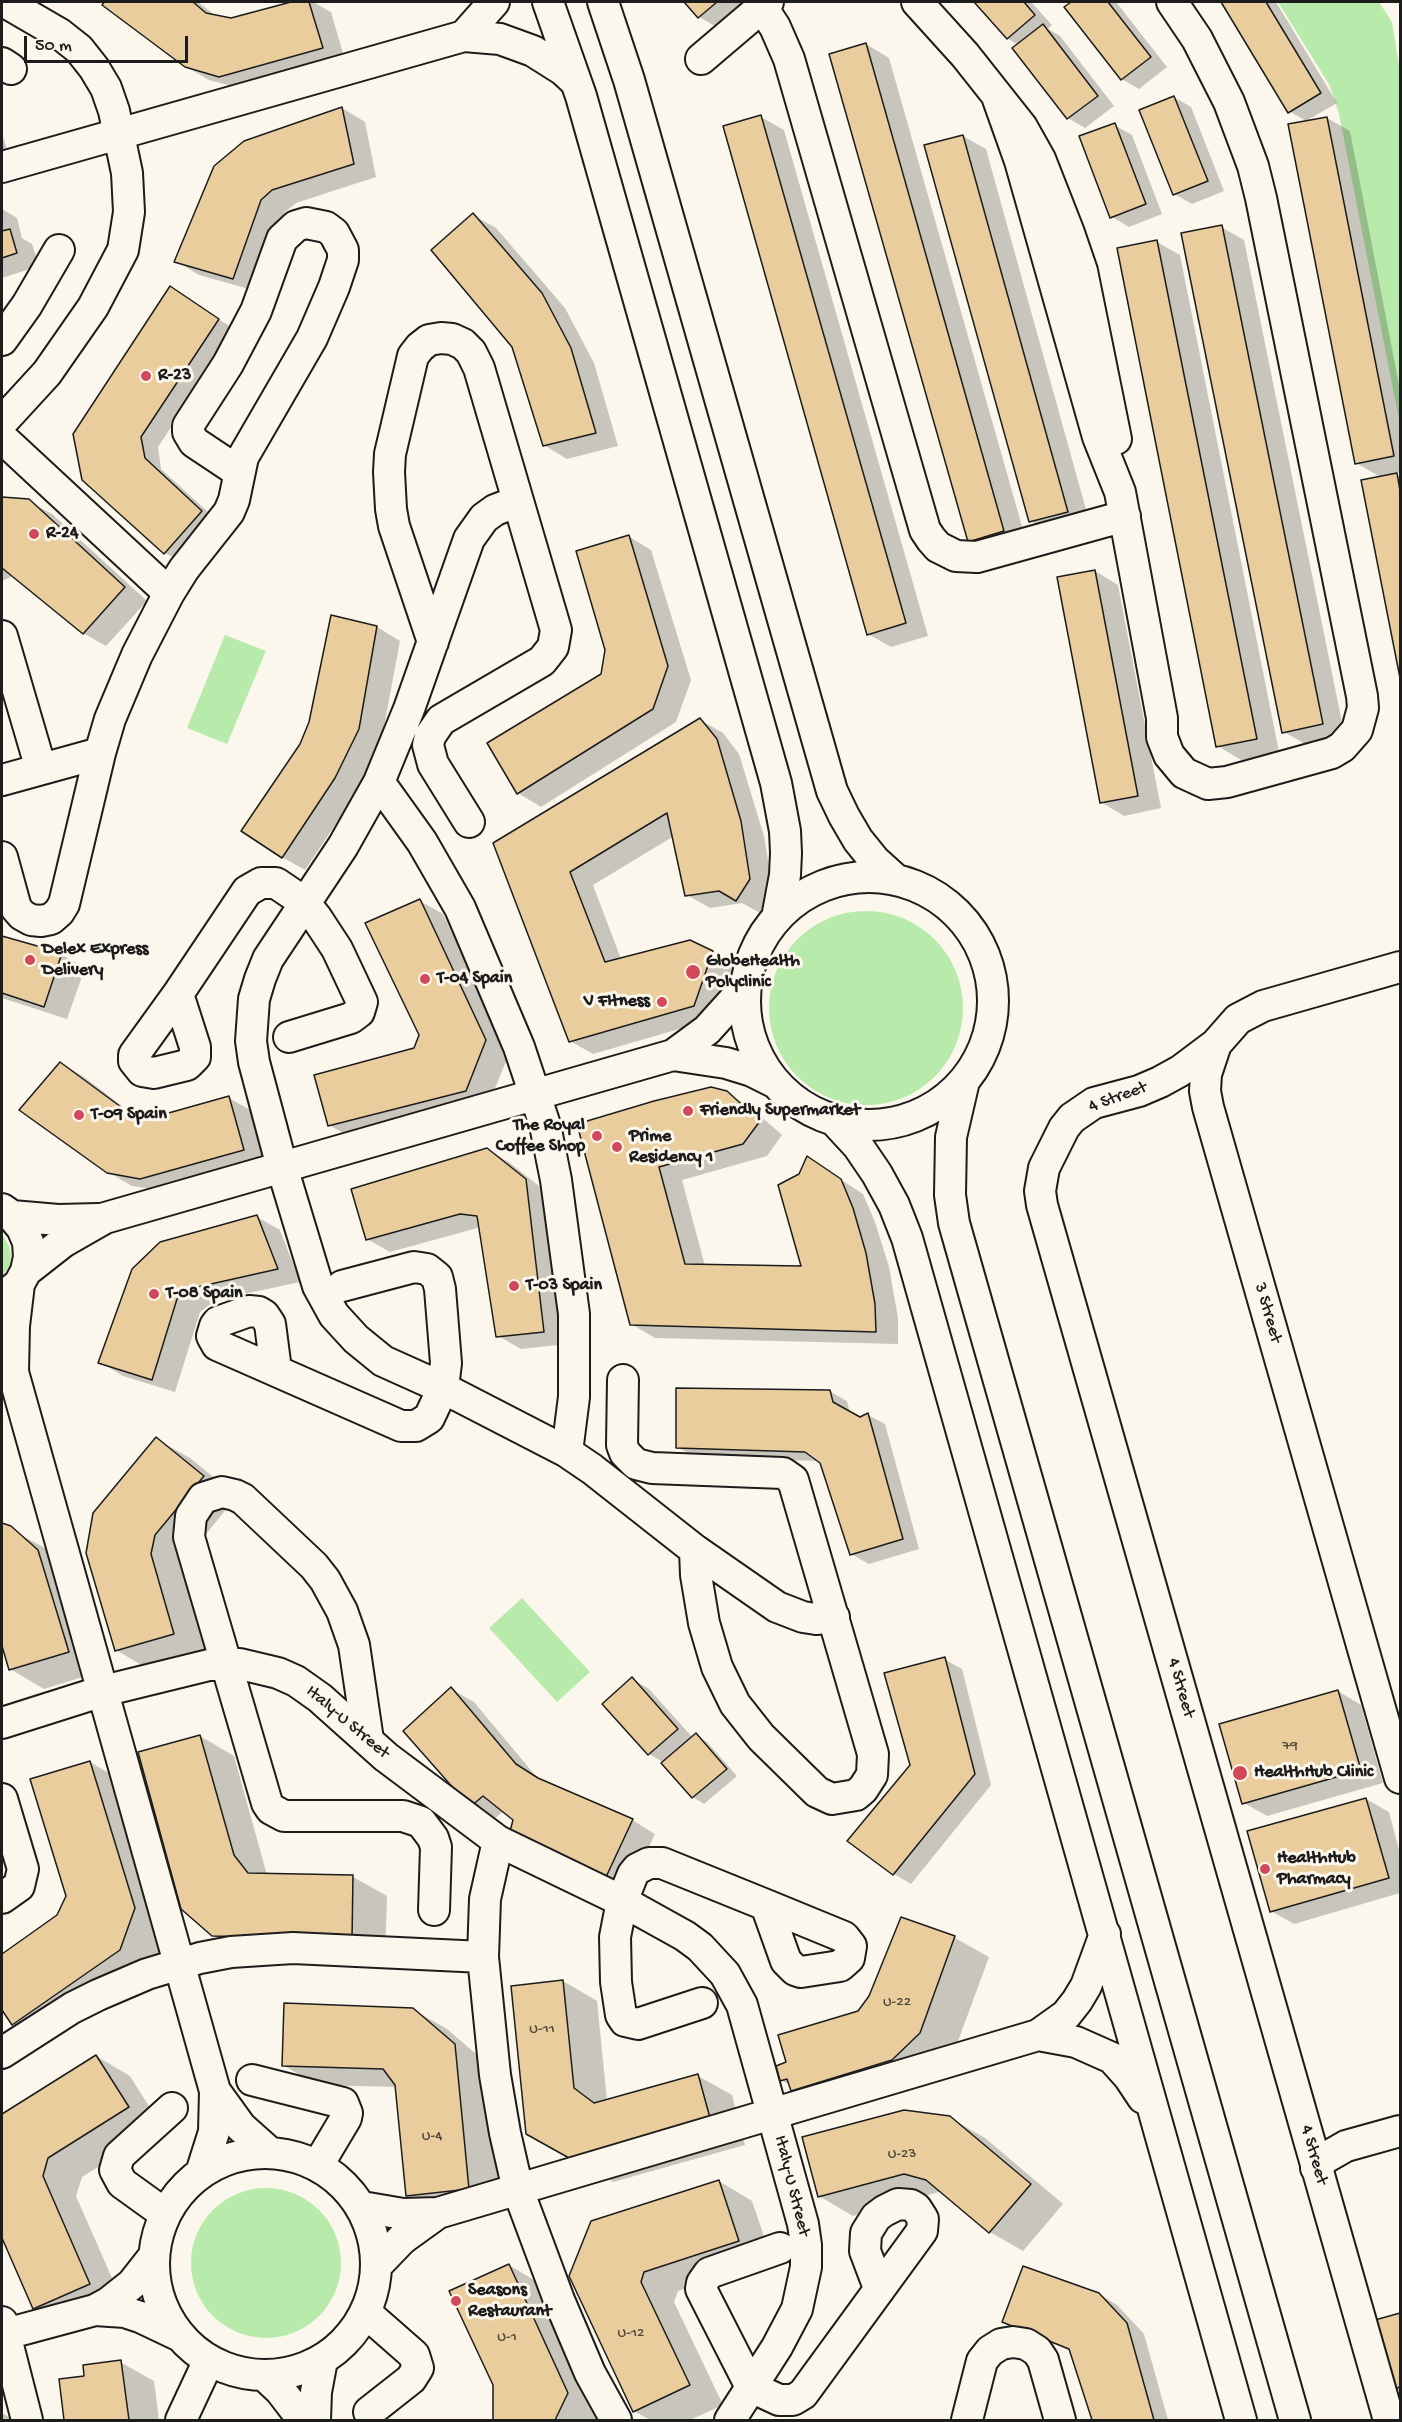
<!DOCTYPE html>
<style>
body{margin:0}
#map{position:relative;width:1402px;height:2422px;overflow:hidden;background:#fbf7ec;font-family:"Gochi Hand",sans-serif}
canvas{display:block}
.frame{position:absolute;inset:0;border:3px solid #1c1c1c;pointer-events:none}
.scale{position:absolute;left:24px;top:36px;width:164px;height:27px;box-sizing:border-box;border:3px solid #1c1c1c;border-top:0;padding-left:8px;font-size:18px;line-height:21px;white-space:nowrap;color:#1c1c1c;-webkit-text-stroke:4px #fbf7ec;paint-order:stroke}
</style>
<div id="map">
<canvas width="1402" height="2422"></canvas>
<div class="frame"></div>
<div class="scale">50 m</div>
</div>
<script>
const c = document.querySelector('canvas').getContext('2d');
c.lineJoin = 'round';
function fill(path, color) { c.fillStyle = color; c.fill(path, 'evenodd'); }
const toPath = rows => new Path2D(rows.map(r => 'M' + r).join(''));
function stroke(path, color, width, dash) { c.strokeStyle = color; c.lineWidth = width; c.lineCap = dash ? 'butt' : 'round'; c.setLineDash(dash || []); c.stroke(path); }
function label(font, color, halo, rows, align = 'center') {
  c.font = font + ' "Gochi Hand",sans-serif'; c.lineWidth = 6; c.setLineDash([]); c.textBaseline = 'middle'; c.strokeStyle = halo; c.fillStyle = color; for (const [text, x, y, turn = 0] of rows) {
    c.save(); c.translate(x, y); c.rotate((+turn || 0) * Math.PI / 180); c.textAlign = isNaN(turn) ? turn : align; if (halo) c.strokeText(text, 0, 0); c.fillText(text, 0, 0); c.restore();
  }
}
fill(toPath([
 [1278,2,1379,2,1392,22,1400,71,1400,425,1339,114,1330,86],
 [225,635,266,651,227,744,187,728],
 '769 1008a97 97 0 1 1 194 0a97 97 0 1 1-194 0Z',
 [2,1234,9,1246,11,1255,10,1265,2,1277],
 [522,1598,590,1672,557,1702,489,1628],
 '191 2263a75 75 0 1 1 150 0a75 75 0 1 1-150 0Z'
]), '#b8ebab');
fill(toPath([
 [106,2,198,2,216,16,231,19,297,2,313,2,331,12,345,60,243,89,209,80,185,66,104,4],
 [686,2,755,2,722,30,699,17],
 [976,2,1031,2,1052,25,1048,29,1060,36,1114,106,1085,128,1068,118,1018,45,1007,38],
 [1067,2,1116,2,1167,67,1139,89,1122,79,1070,4],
 [1223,2,1276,2,1337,103,1306,121,1289,111],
 [866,44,889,58,1027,544,992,554,969,541],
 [1174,97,1191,107,1224,191,1192,204,1174,194],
 [342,108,365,122,376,177,296,203,284,213,256,291,199,275,176,261],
 [761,117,784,130,928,636,891,647,868,634],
 [1327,118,1350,131,1400,390,1400,472,1395,474,1400,477,1400,670,1363,482,1382,478,1356,463],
 [1114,125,1132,135,1162,214,1129,227,1112,217],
 [2,133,9,156,2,158],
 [963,136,986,149,1090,524,1054,535,1031,521],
 [2,209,17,218,22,238,32,244,39,266,2,278],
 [473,215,496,228,565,308,594,363,618,446,567,459,544,445],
 [1221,227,1244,240,1345,737,1307,745,1284,732],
 [1157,242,1180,255,1279,752,1241,760,1218,746],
 [187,298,235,330,158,447,161,469,218,521,182,562,165,553,84,480],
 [2,499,28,501,52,514,147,601,106,646,83,633,13,576,2,581],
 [628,536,651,550,691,680,676,722,541,807,518,793,489,743,602,675],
 [1095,571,1118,585,1161,808,1124,816,1101,802],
 [332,617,377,627,400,641,381,743,358,791,305,870,282,857,302,745,310,722],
 [700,720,723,733,739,754,764,836,773,892,760,913,742,903,710,908,687,895,674,836,593,885,621,959,690,942,736,965,717,1018,593,1054,570,1041,495,843],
 [420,901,443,914,509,1054,489,1103,352,1138,329,1125,415,1049,421,1035],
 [2,935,4,939,62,955,85,968,67,1019,2,998],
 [61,1063,84,1077,143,1122,229,1098,252,1111,266,1163,164,1191,132,1186,108,1172],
 [726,1093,750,1107,782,1135,767,1156,682,1180,705,1266,803,1268,800,1175,808,1158,863,1194,875,1222,889,1267,898,1318,898,1344,655,1338,631,1324,579,1125],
 [487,1149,510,1163,549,1194,567,1344,521,1349,498,1336,481,1227,390,1252,367,1239],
 [257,1217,280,1230,300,1282,216,1300,200,1312,175,1392,123,1376,100,1362],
 [829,1391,847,1401,850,1413,860,1419,868,1415,885,1424,919,1549,869,1564,851,1554,819,1461,695,1457,677,1447],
 [156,1439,190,1458,237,1496,189,1555,184,1574,207,1653,150,1670,116,1650],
 [2,1525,45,1548,72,1571,102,1671,44,1689,10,1669,2,1641],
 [944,1659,962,1669,991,1785,911,1884,894,1874,912,1765],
 [632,1679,649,1689,693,1738,696,1735,707,1742,737,1776,704,1804,693,1797,663,1762,649,1754,604,1704],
 [451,1689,474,1702,539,1780,632,1820,655,1834,629,1889,534,1847,515,1819,504,1811,494,1819,471,1806],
 [1338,1691,1361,1705,1383,1783,1267,1816,1244,1803],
 [200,1736,234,1756,267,1875,353,1877,387,1896,385,1958,248,1955,213,1935],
 [90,1762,124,1782,168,1928,153,1969,47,2043,13,2024,2,2008,2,1955,58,1916,67,1896],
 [1366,1799,1389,1812,1400,1854,1400,1893,1294,1924,1271,1911],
 [902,1919,955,1938,989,1957,954,2052,826,2110,792,2090,790,2085,781,2080,788,2063,859,2012,870,1996],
 [563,1981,597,2001,607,2101,698,2076,732,2095,745,2145,613,2182,528,2133],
 [412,2009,447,2029,489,2065,503,2208,441,2214,407,2195,397,2087,317,2085,283,2065],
 [96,2056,130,2076,162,2127,82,2177,76,2196,123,2303,68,2328,34,2308,2,2235,2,2116],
 [950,2118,985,2138,1063,2204,1023,2251,990,2232,945,2194,939,2192,853,2216,819,2196],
 [719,2181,752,2201,772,2260,678,2291,674,2302,723,2405,690,2420,650,2420,634,2411,571,2276],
 [509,2265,542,2285,601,2413,598,2420,495,2420,494,2385],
 [1099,2294,1117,2305,1144,2334,1168,2420,1094,2420,1071,2351,1021,2331,1004,2321],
 [1400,2315,1400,2391,1395,2388,1377,2321],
 [120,2362,154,2381,159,2420,66,2420,61,2381,86,2377],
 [2,2413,14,2420,2,2420]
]), '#0003');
const building = toPath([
 [104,2,193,2,206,13,231,18,291,2,309,2,323,48,219,77,185,67,102,5,104,2],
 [684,2,717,2,698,18,684,2],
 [974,2,1024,2,1035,15,1007,39,974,2],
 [1071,2,1108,2,1151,57,1121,80,1064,7,1071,2],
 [1221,2,1266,2,1321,93,1288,113,1221,2],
 [1043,24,1098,96,1067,119,1012,48,1043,24],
 [866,43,1004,531,968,542,829,54,866,43],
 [1174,96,1208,181,1173,195,1139,110,1174,96],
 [342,107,354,164,272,190,261,200,233,279,174,262,214,166,244,141,342,107],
 [761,115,906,623,867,635,723,126,761,115],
 [1327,117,1394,456,1355,464,1288,124,1327,117],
 [1115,123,1146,204,1110,218,1079,136,1115,123],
 [963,135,1068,512,1029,522,924,145,963,135],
 [473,213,542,293,571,348,596,433,543,446,512,347,431,250,473,213],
 [1222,225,1323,724,1282,733,1181,233,1222,225],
 [10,229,17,253,2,258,2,231,10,229],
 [1157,240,1257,739,1216,747,1117,248,1157,240],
 [170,286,219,319,141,437,145,458,202,511,164,554,82,480,73,434,170,286],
 [1397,473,1400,491,1400,678,1361,480,1397,473],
 [2,497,29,499,125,587,83,634,2,568,2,497],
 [629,535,668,666,653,709,517,794,487,743,601,674,605,650,576,551,629,535],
 [1095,570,1138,796,1100,803,1057,577,1095,570],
 [331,615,377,626,359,729,335,778,282,858,241,831,300,744,309,722,331,615],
 [700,718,717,739,741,821,750,879,736,901,719,891,685,896,667,813,570,872,605,962,690,940,713,951,694,1006,569,1042,493,843,700,718],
 [420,899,486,1040,466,1091,328,1126,314,1075,414,1048,419,1035,365,923,420,899],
 [2,936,62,953,44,1007,2,993,2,936],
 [60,1062,140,1121,229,1096,244,1150,140,1179,107,1173,19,1110,60,1062],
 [711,1087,727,1091,760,1121,743,1144,659,1167,685,1264,801,1266,778,1185,799,1174,807,1156,841,1179,853,1208,866,1253,875,1304,876,1332,630,1325,577,1124,654,1101,711,1087],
 [487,1148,526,1179,544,1332,496,1337,477,1216,460,1214,366,1240,351,1189,487,1148],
 [257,1215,278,1269,193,1288,177,1299,152,1380,98,1363,132,1269,160,1242,257,1215],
 [676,1388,830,1390,833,1402,860,1417,868,1413,903,1539,850,1555,820,1463,805,1452,676,1448,676,1388],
 [156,1437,204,1476,155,1535,151,1554,174,1634,115,1651,86,1553,93,1513,156,1437],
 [2,1523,11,1526,38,1550,69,1652,9,1670,2,1646,2,1523],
 [945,1657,975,1774,893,1875,847,1841,910,1765,884,1673,945,1657],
 [632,1677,678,1729,648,1755,602,1704,632,1677],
 [451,1687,516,1764,538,1778,633,1819,606,1877,509,1835,513,1820,483,1796,470,1807,403,1731,451,1687],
 [1338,1690,1361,1770,1242,1804,1219,1724,1338,1690],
 [696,1733,727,1769,692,1798,661,1763,696,1733],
 [200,1735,234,1855,248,1873,353,1875,352,1939,212,1936,181,1909,138,1752,200,1735],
 [90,1761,135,1908,120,1950,12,2025,2,2010,2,1954,57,1915,66,1896,30,1779,90,1761],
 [1366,1798,1389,1878,1270,1912,1247,1831,1366,1798],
 [901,1917,955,1936,920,2033,892,2060,791,2091,787,2079,780,2081,776,2066,786,2062,778,2035,858,2011,869,1996,901,1917],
 [563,1980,574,2088,594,2103,698,2074,712,2125,578,2163,526,2134,511,1986,563,1980],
 [284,2003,413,2008,455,2044,469,2189,406,2196,395,2085,383,2069,282,2066,284,2003],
 [96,2055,129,2107,48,2158,43,2176,90,2284,33,2309,2,2238,2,2114,96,2055],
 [904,2110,950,2116,1031,2184,989,2233,926,2180,904,2174,818,2197,802,2137,904,2110],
 [719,2180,739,2241,644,2272,641,2282,690,2385,633,2412,569,2276,591,2221,719,2180],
 [509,2264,568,2393,555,2420,493,2420,493,2385,449,2291,509,2264],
 [1023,2266,1099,2293,1127,2323,1154,2420,1092,2420,1069,2349,1002,2322,1023,2266],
 [1400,2313,1400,2387,1394,2389,1375,2320,1400,2313],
 [121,2360,129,2420,64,2420,59,2379,84,2376,83,2365,121,2360]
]);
fill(building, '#e9cd9d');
stroke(building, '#1c1c1c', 1.5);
const minor = toPath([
 [548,2,581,96,776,783,785,831,786,853,785,875,777,918],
 [603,2,629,80,832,791,844,816,858,840,875,861,895,879],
 [917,2,965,55,1022,127,1040,159,1069,233,1082,271,1116,439],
 [762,7,775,27,789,59,925,530,931,539,938,547,956,556,977,557,1125,516],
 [464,36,494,2],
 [701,59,768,2],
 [2,63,11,69],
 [998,99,1020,161,1098,437,1120,492,1162,718,1162,737,1169,755,1184,773,1208,784,1227,782,1332,753,1342,747,1357,730,1363,708,1362,696,1261,198,1253,166,1229,102,1197,39,1172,2],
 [2,167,464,36,500,39,533,51,563,70,576,82],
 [2,340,27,305,59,250],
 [2,422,47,373,93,307,123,250,129,212,127,173,114,111,106,88,94,68,79,49,60,34,5,2],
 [2,438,169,593],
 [516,502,495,510,484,518,469,539,409,709,379,782,343,846,268,959,260,979,254,999,251,1041,254,1062,282,1167,318,1286,334,1315,356,1339,383,1361,443,1388,567,1452,592,1469,695,1550,777,1607,803,1617,816,1619,834,1617],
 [2,636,41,769],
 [433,642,394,526,391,509,389,472,390,454,413,356,420,347,429,340,441,338,452,339,463,344,471,352,479,368,556,630,553,647,542,661,441,720,430,736,428,745,433,764,469,822],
 [2,780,100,753],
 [379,782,422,842,460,908,519,1047,545,1125,556,1180,574,1314,574,1397,567,1452],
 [2,857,16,908,22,915,31,920,41,921,51,919,59,912,64,904,100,753,110,719,137,655,169,593,184,569,229,512,234,500,243,457,312,338,334,287,343,260,343,250,334,233,326,227,306,223,296,226,282,239,256,311,228,364,188,426,188,432,194,442,239,472],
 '745 1001a124 124 0 1 1 248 0a124 124 0 1 1-248 0Z',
 [1400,967,1263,1006,1238,1019,1216,1044,1206,1074,1205,1091,1208,1107,1400,1778],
 [178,994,195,1047,195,1057,187,1065,154,1073,142,1071,134,1061,134,1055,178,994,247,891,261,883,276,883,304,902,316,917,337,949,362,1002,359,1012,351,1018,289,1037],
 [1216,1044,1180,1071,1160,1082,1139,1091,1094,1103,1072,1118,1064,1128,1044,1168,1040,1191,1042,1205,1389,2420],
 [673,1055,726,1063,752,1071,776,1083],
 [964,1081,951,1137,950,1195,954,1223,1295,2420],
 [834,1120,858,1146,877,1174,894,1205,907,1238,1241,2420],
 [2,1209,12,1216,22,1228,28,1242,29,1257,26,1271,19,1284,2,1298],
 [12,1216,58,1220,99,1219],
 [26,1271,63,1242,105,1218,673,1055,707,1030,735,999,746,982],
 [2,1353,13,1372,215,2091,214,2132,201,2173],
 [276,1370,270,1324,264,1315,259,1312,249,1311,218,1322,215,1326,212,1336,217,1345,401,1426,416,1426,429,1418,443,1388,446,1363,440,1289,437,1277,427,1269,414,1267,342,1286],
 [13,1372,14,1326,19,1284],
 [623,1380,622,1445,625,1453,636,1464,652,1468,783,1473,793,1480,873,1754,872,1775,863,1789,856,1795,832,1799,817,1792,761,1737,735,1704,717,1667,704,1623,696,1575,695,1550],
 [2,1723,103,1691,209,1665,240,1664,278,1673,296,1681,320,1698,386,1757,498,1841,622,1901,685,1936,700,1947,725,1974,742,2005,803,2224,806,2245,806,2267,797,2309,777,2347,730,2420],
 [368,1740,354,1645,342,1611,325,1580,314,1566,243,1499,235,1495,222,1492,203,1498,191,1516,189,1537,267,1803,271,1809,284,1816,403,1816,421,1822,433,1838,436,1847,434,1910],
 [2,1799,23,1869,19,1886,2,1898],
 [498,1841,485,1899,483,1957,495,2075,505,2133,518,2190,559,2300,590,2373,616,2420],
 [702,2003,638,2024,625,2021,621,2015,616,1982,615,1937,622,1901,633,1874,637,1869,649,1863,662,1863,766,1905,844,1937,851,1946,849,1958,840,1966,801,1972,795,1970,786,1961,766,1905],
 [1038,2035,1076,2042,1112,2058,1129,2077,1143,2098],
 [2,2053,72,2008,98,1995,147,1974,200,1958,231,1952,293,1948,483,1957],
 [252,2080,343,2103,347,2113,346,2118,318,2165],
 [215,2091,241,2127,269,2152],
 '154 2264a111 111 0 1 1 222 0a111 111 0 1 1-222 0Z',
 [1316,2168,1325,2158,1346,2146,1400,2131],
 [362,2209,368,2208,403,2214,438,2213,1038,2035,1066,2015,1077,2001,1086,1986,1105,1934],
 [165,2214,122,2183,115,2170,119,2156,172,2108],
 [780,2248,709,2273,702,2283,701,2289,751,2387,779,2400,793,2400,803,2394,922,2231,923,2219,916,2208,911,2205,898,2204,884,2211,876,2217,866,2233,865,2251,879,2288],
 [377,2265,402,2239,438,2213],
 [95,2310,125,2312,140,2317,180,2336],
 [365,2312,414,2355,418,2368,411,2379,369,2412],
 [2,2322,27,2420],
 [2,2335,95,2310,108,2303,132,2284,154,2256],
 [264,2375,280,2390,303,2420],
 [181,2420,209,2360],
 [315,2420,316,2392,322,2360],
 [967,2420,982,2361,990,2351,1001,2344,1013,2342,1026,2344,1037,2351,1043,2360,1060,2420]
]);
stroke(minor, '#1c1c1c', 34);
stroke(minor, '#fbf7ec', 30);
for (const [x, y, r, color] of [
 [146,376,6,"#d1495b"],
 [34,534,6,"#d1495b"],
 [30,960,6,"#d1495b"],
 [693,972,8,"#d1495b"],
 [425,979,6,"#d1495b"],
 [662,1002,6,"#d1495b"],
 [688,1111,6,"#d1495b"],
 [79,1115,6,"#d1495b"],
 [597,1136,6,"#d1495b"],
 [617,1147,6,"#d1495b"],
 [514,1286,6,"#d1495b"],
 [154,1294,6,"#d1495b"],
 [1240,1773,8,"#d1495b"],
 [1265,1869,6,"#d1495b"],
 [456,2301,6,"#d1495b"]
]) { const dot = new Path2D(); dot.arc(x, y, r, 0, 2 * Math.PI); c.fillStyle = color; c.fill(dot); stroke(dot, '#fbf7ec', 2); }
label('15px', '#4f483c', null, [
 ["79",1290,1747],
 ["U-22",897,2003],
 ["U-11",542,2030],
 ["U-4",432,2137],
 ["U-23",902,2155],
 ["U-12",631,2334],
 ["U-1",507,2338]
]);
label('bold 18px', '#1c1c1c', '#fbf7ec', [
 ["R-23",158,376],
 ["R-24",46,534],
 ["Delex Express",42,950],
 ["Delivery",42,971],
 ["GlobeHealth",706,962],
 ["Polyclinic",706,983],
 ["T-04 Spain",437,979],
 ["V FItness",650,1002,"right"],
 ["Friendly Supermarket",700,1111],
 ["T-09 Spain",91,1115],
 ["The Royal",585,1126,"right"],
 ["Coffee Shop",585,1147,"right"],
 ["Prime",629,1137],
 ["Residency 1",629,1158],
 ["T-03 Spain",526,1286],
 ["T-08 Spain",166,1294],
 ["HealthHub Clinic",1254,1773],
 ["HealthHub",1277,1859],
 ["Pharmacy",1277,1880],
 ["Seasons",468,2291],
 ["Restaurant",468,2312]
], 'left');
label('18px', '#1c1c1c', '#fbf7ec', [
 ["4 Street",1118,1098,-20],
 ["3 Street",1267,1313,74],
 ["4 Street",1180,1688,74],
 ["Italy-U Street",347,1723,40],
 ["4 Street",1313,2155,74],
 ["Italy-U Street",791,2186,76]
]);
</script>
